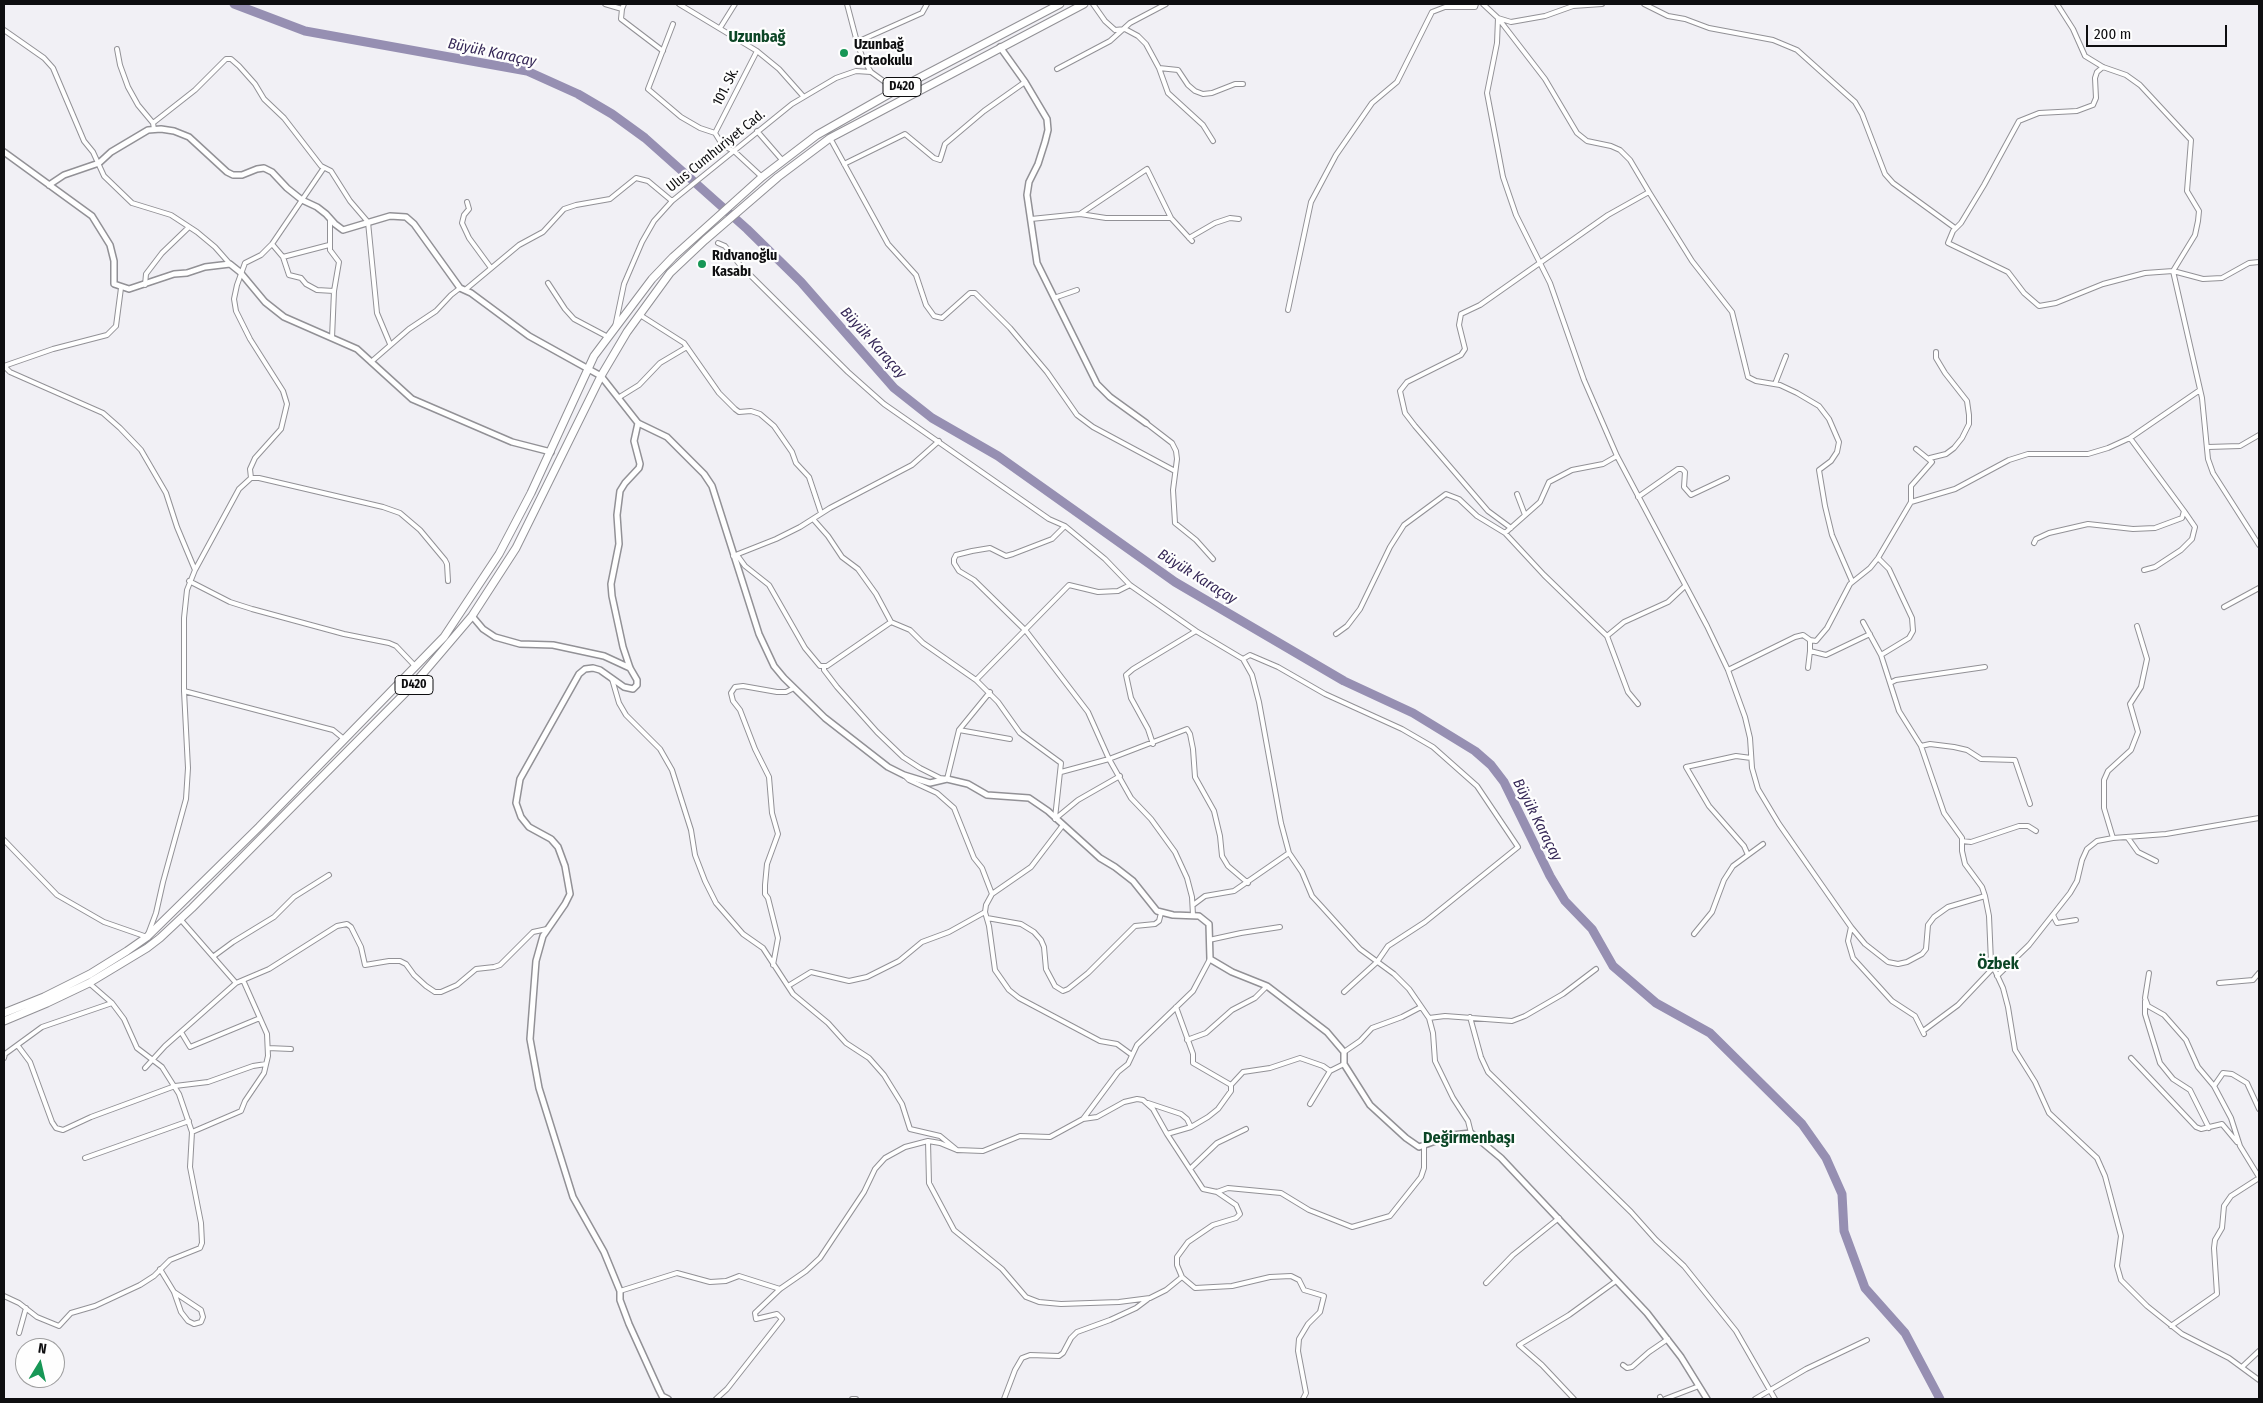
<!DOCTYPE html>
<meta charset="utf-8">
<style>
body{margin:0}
#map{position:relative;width:2263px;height:1403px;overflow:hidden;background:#f1f0f5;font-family:"Fira Sans Condensed",sans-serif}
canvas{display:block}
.frame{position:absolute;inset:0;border:5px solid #0e0e10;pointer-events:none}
.north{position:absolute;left:15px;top:1338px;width:50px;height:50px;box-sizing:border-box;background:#fefefe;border:1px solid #9e9e9f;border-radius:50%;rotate:9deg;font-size:14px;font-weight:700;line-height:20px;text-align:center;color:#0e0e10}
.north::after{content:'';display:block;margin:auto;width:18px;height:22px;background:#179756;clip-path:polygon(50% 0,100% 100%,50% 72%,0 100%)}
.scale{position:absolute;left:2086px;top:25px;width:141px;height:22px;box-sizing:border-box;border:2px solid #0e0e10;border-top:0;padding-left:6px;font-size:15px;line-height:18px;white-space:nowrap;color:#0e0e10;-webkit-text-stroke:4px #fefefe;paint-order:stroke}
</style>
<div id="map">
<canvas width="2263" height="1403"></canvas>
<div class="frame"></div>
<div class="north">N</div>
<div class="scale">200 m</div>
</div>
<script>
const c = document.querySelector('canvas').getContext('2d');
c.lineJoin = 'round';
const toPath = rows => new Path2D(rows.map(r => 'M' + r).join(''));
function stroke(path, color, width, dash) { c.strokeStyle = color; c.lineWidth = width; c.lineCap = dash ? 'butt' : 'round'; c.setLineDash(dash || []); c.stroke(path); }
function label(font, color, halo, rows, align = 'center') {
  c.font = font + ' "Fira Sans Condensed",sans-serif'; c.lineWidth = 4.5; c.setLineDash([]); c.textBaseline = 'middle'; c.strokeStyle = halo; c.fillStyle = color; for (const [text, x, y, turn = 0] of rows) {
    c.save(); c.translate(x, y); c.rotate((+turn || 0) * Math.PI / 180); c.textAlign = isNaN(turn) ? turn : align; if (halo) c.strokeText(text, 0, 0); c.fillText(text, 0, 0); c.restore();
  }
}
stroke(toPath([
 [234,4,305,31,527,71,578,94,612,114,645,138,747,229,801,282,894,388,932,418,998,456,1175,582,1344,681,1413,713,1475,751,1491,765,1504,782,1550,876,1565,901,1592,929,1613,966,1656,1003,1710,1033,1802,1124,1826,1158,1842,1194,1844,1231,1865,1288,1905,1333,1940,1399]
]), '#968fb2', 9);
const minor = toPath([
 [605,4,622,9,624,4],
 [679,4,757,51,779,69,803,96],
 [847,4,857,42,863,59,871,72],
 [1093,4,1105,21,1115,30,1125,29,1138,36,1146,44,1159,68,1178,70,1188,85,1195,91,1203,94,1212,93,1235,84,1243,84],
 [1483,4,1498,18,1497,43,1487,93,1503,177,1516,215,1550,283,1584,380,1617,456,1707,626,1728,670,1745,717,1750,738,1752,768,1758,789,1779,824,1851,927,1865,944,1888,962,1898,964,1907,962,1922,954,1926,949,1928,925,1934,917,1948,907,1985,896],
 [1602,4,1573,6,1545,16,1511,22,1498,18,1545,79,1577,133,1587,141,1611,146,1620,150,1630,160,1649,192],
 [1644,4,1668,16,1685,19,1709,28,1773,40,1797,50,1855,102,1862,114,1885,174,1893,183,1955,228],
 [2057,4,2073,29,2085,56,2103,67,2126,75,2140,85,2191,140,2187,191,2199,211,2198,221,2195,235,2173,271,2203,279,2222,278,2249,263,2259,262],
 [622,9,621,19,663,51],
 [673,24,648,89,681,117,700,128,715,133,723,146,734,151,762,177],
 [720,28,735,4],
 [4,30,44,58,53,68,84,141,93,152,104,176,132,203,171,215,197,232,215,247,230,264],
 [857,42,922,13,927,4],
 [117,49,120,65,128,87,138,105,153,123],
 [2103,67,2097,72,2095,78,2096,98,2093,105,2077,111,2039,113,2019,121,1984,185,1961,223,1953,231,1948,243,2008,272,2024,293,2039,306,2056,303,2103,284,2145,273,2173,271,2202,398,2208,459,2213,473,2259,545],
 [1159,68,1168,93,1203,125,1213,141],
 [1057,69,1110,41,1130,23,1166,4],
 [154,129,153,123,195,90,226,59,231,59,239,66,255,84,264,99,284,118,321,166,331,171,350,201,368,222,377,313,390,344],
 [757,131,783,161],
 [715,133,757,51],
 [830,138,888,244,916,275,926,305,934,316,942,318,970,293,975,293,1010,328,1047,372,1077,415,1093,427,1175,471],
 [844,164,905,134,934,158,940,160,945,144,984,111,1025,82],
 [467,202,469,209,464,215,462,223,469,238,491,268],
 [1080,214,1147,169,1171,218,1192,241],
 [1031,219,1080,214,1106,218,1171,218],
 [330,220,330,250,339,262,334,291,332,338],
 [1189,238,1215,223,1230,218,1239,219],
 [718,243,725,246,740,265,848,372,884,404,1049,519,1065,526,1105,559,1130,585,1196,631,1243,659,1252,675,1259,702,1281,823,1289,853,1302,872,1312,896,1323,908,1360,949,1394,974,1409,989,1429,1018,1433,1033,1435,1061,1453,1098,1468,1121,1471,1133],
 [272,244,283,257,289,275,301,278,306,284,317,290,334,291],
 [283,257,329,245],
 [548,283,565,309,574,319,608,337],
 [145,285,146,274,162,253,189,227],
 [465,290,519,245,543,232,564,209,576,205,610,199,636,178,648,181,672,201],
 [1054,298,1077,290],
 [1288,310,1311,202,1336,155,1372,103,1397,82,1432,12,1445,7,1475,7,1476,4],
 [640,315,684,343,719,393,735,409,739,412,751,411,760,414,774,426,792,452,796,463,809,477,821,513],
 [615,327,624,284,642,242,654,221,672,201,792,104,836,78,856,71,871,72,896,90],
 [371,362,409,329,436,311,451,295,460,288],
 [4,366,10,372,103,413,120,428,141,450,166,493,177,527,195,570,187,590,184,618,184,691,188,768,186,799,163,882,156,913,147,937,104,922,57,895,4,840],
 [4,366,53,349,107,335,116,326,121,288],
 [1775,384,1786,356],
 [618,398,639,385,660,363,687,347],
 [1146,423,1172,443,1176,451,1177,459,1173,490,1175,523,1196,540,1213,559],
 [2208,447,2240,446,2259,435],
 [1930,458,1946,454,1954,448,1962,438,1969,424,1969,415,1967,401,1945,373,1936,358,1936,352],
 [251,478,250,469,255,458,281,429,287,404,283,391,250,339,236,311,234,299,237,285,245,263,261,255,272,244,323,169],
 [1517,494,1525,515],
 [1638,497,1678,469,1682,469,1685,472,1684,487,1691,495,1727,478],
 [1911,502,1955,489,2009,460,2028,454,2088,454,2108,448,2130,438,2200,390],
 [813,519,828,536,842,557,858,569,876,594,891,622,910,630,923,643,976,680,998,702,1020,733,1061,763,1055,818],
 [1065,526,1052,539,1013,554,1006,556,990,548,972,551,956,555,954,559,954,563,959,571,974,580,1026,631,1088,712,1109,759,1131,798,1151,819,1175,852,1187,878,1192,897,1193,915],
 [1511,528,1488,511,1415,426,1405,413,1400,391,1407,382,1461,355,1465,349,1459,325,1461,314,1480,305,1608,215,1649,192,1692,261,1732,312,1748,377,1756,381,1780,385,1797,393,1819,406,1829,419,1839,442,1837,452,1831,461,1819,470,1825,506,1832,535,1852,581],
 [1505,533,1544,575,1607,636,1628,692,1638,704],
 [2034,543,2036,539,2049,533,2088,524,2133,529,2155,528,2182,518,2184,511,2130,438],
 [737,555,745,566,769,585,805,648,820,666,827,666,891,622],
 [733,556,776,539,800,527,830,508,912,465,939,441],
 [1878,558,1889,569,1912,618,1913,631,1909,638,1881,655,1899,711,1921,746,1944,813,1962,838,1962,851,1965,864,1982,887,1985,896,1989,916,1991,962,2003,988,2008,1007,2015,1050,2035,1082,2049,1113,2097,1158,2105,1176,2121,1236,2117,1266,2121,1280,2147,1306,2182,1334,2229,1358,2259,1380],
 [195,570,239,489,251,478,259,478,383,507,400,513,420,530,445,560,447,564,448,581],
 [2144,570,2155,567,2181,550,2192,539,2195,527,2184,511],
 [189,581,230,602,252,609,344,634,389,643,396,646,415,666],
 [2224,607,2259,588],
 [1863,622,1881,655],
 [1336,634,1347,626,1360,609,1390,547,1404,525,1446,494,1459,499,1477,516,1505,533,1540,502,1549,482,1572,470,1603,464,1617,456],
 [1607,636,1624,622,1668,602,1685,586],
 [1810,640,1810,651,1826,655,1870,634],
 [1243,659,1250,655,1278,667,1325,694,1402,729,1433,747,1477,786,1518,847,1425,922,1388,946,1377,962,1344,992],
 [824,666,824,670,837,687,877,732,903,757,920,768,940,778,947,779,959,730,990,692],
 [1808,668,1810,651],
 [1728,670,1795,637,1803,635,1810,640,1816,641,1827,628,1850,584,1870,568,1878,558,1911,502,1911,486,1932,462,1916,449],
 [612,679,619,703,626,715,660,749,672,770,691,830,695,855,705,881,716,903,743,934,763,948,793,994,828,1023,846,1043,869,1058,884,1075,902,1104,910,1129,940,1136,957,1150],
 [976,680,1069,585,1098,592,1118,591,1130,585],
 [1890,683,1896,680,1985,667],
 [184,691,333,730,344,739],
 [959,730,1010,739],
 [1153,744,1148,729,1131,698,1126,675,1133,669,1196,631],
 [1921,746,1930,744,1954,747,1967,750,1981,759,2015,760,2030,804],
 [1061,772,1109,759,1187,729,1190,734,1193,749,1195,777,1214,811,1220,836,1222,856,1228,866,1248,883],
 [904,775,909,780,937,793,954,808,974,858,982,868,992,894],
 [1055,819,1078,800,1120,776],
 [1063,825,1031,867,992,894,986,905,985,912,989,926,995,970,1009,990,1019,998,1100,1041,1117,1044,1132,1055],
 [2113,838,2104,808,2104,780,2108,771,2131,750,2138,732,2130,704,2141,687,2147,659,2137,626],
 [2128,838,2138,852,2156,861],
 [1962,841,1971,842,2019,826,2028,826,2036,831],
 [1748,855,1763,844],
 [1193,905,1205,896,1234,891,1289,853],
 [2053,915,2057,923,2076,920],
 [987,918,1021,924,1034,932,1041,940,1044,947,1046,969,1055,986,1063,991,1068,989,1088,973,1135,926,1155,924,1159,921,1161,913],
 [181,920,236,983],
 [1851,927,1848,941,1853,958,1892,1001,1915,1016,1924,1034],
 [1694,934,1712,912,1724,880,1733,866,1748,855,1744,846,1709,806,1686,767,1736,756,1751,758],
 [1209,940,1241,933,1280,927],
 [214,956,233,942,274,917,294,897,329,875],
 [1210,959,1193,991,1137,1045,1128,1064,1118,1072,1083,1119,1097,1117,1124,1102,1137,1099,1143,1100,1153,1109,1167,1134,1203,1189,1217,1192,1228,1188,1281,1193,1309,1210,1352,1227,1390,1216,1421,1177,1424,1168,1424,1147],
 [773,965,778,938,768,898,765,894,765,885,767,864,778,834,772,813,769,777,755,749,740,710,733,701,731,693,735,687,743,686,777,692,786,692,794,688],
 [2149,973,2145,998,2148,1006,2164,1015,2186,1040,2198,1067,2214,1086,2231,1118,2240,1146,2259,1177],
 [1997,976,2029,945,2070,893,2077,881,2082,860,2087,849,2097,841,2113,838,2166,834,2259,818],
 [2219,983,2253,980,2259,973],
 [788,986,811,972,849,981,867,977,899,961,922,942,949,932,985,912],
 [2145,1001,2145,1014,2160,1063,2173,1079,2190,1090,2209,1128],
 [1176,1007,1193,1054,1193,1063,1231,1085,1243,1072,1270,1068,1300,1058,1323,1066,1330,1071,1344,1064],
 [1470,1017,1481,1057,1488,1072,1631,1212,1656,1240,1684,1266,1736,1331,1775,1399],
 [1429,1018,1445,1016,1512,1021,1525,1016,1563,994,1596,969],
 [1923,1031,1958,1005,1993,968],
 [181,1032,190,1047,260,1018],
 [1187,1040,1206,1033,1232,1010,1255,998,1267,986],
 [18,1046,30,1062,52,1122,56,1128,63,1130,91,1117,175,1086,208,1082,253,1066,266,1064],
 [268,1048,291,1049],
 [1344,1052,1360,1041,1372,1028,1402,1017,1421,1007],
 [4,1058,5,1054,42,1027,112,1003],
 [2131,1058,2196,1127,2201,1129,2222,1124,2237,1142],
 [145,1068,165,1046,236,983,269,969,337,926,347,924,351,927,361,947,365,965,389,961,400,961,406,964,414,975,426,986,435,992,441,992,457,985,476,969,494,967,500,965,533,932,547,929],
 [2214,1086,2223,1073,2232,1074,2247,1083,2259,1109],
 [1148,1103,1181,1114,1187,1119,1191,1127],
 [1310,1104,1330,1071],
 [192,1132,241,1111,245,1101,264,1073,268,1056,267,1034,243,980],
 [1167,1134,1191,1127,1208,1117,1218,1109,1231,1091,1231,1085],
 [928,1141,929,1183,954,1230,1002,1269,1026,1297,1039,1302,1061,1304,1119,1302,1150,1298,1166,1290,1182,1277,1177,1265,1177,1257,1188,1242,1213,1225,1236,1218,1240,1214,1236,1205,1217,1192],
 [85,1158,189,1121],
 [1190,1169,1217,1143,1246,1129],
 [160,1269,174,1292,181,1312,188,1321,194,1324,201,1322,203,1317,201,1310,174,1292],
 [1182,1277,1195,1288,1232,1286,1270,1277,1291,1276,1299,1280,1304,1290,1324,1296,1320,1312,1308,1324,1299,1339,1298,1351,1306,1393,1303,1399],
 [1486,1283,1513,1255,1559,1218],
 [620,1291,677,1273,710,1282,726,1281,739,1276,780,1289],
 [4,1296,19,1303,37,1317,59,1326,71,1313,95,1306,140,1285,154,1276,170,1260,200,1248,202,1243,201,1223,190,1167,192,1132,179,1094,162,1067,137,1048,124,1019,112,1003,89,983],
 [2171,1326,2217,1294,2214,1248,2215,1240,2222,1228,2224,1206,2231,1196,2259,1178],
 [19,1333,26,1308],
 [1623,1365,1627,1368,1632,1367,1649,1352,1668,1339],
 [2242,1367,2259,1351],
 [1660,1397,1661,1399],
 [716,1399,727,1389,782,1319,777,1314,756,1319,755,1313,780,1289,806,1271,820,1258,864,1192,875,1169,885,1158,905,1147,928,1141,940,1143,957,1150,983,1151,1020,1136,1050,1137,1083,1119],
 [852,1399,856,1399],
 [1004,1399,1015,1370,1022,1358,1030,1355,1059,1356,1063,1353,1071,1338,1077,1332,1110,1320,1136,1308,1148,1299],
 [1574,1399,1542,1365,1519,1345,1569,1315,1616,1281],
 [1665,1399,1699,1386],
 [1755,1399,1806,1369,1867,1340]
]);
const tertiary = toPath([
 [1000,47,1025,82,1047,119,1048,130,1045,142,1038,164,1029,182,1027,195,1037,263,1097,384,1110,397,1146,423],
 [4,152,92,216,110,245,114,261,114,284,129,289,174,274,187,273,205,267,230,264,240,272,265,302,284,317,357,349,412,399,512,442,551,452],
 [49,185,64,175,99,163,111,152,148,130,161,129,174,131,189,137,227,172,233,175,242,175,257,169,264,168,272,172,287,188,302,200,317,207,326,214,335,224,343,230,390,216,406,217,414,224,460,288,471,293,529,336,601,376,638,423,667,437,704,474,712,486,759,634,774,666,784,678,825,718,888,767,904,775,930,783,947,779,968,784,987,795,1029,798,1048,811,1100,858,1115,867,1133,881,1157,911,1173,915,1199,916,1209,924,1210,959,1232,972,1267,986,1327,1032,1344,1052,1344,1064,1370,1105,1406,1138,1419,1147,1452,1135,1471,1133,1501,1158,1647,1313,1681,1357,1707,1399],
 [638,423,634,441,640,464,639,468,625,483,620,491,617,515,619,544,611,584,612,596,623,647,630,668,637,680,637,685,633,689,624,687,600,670,593,668,585,669,579,674,520,779,516,803,521,817,529,827,551,839,558,847,565,866,570,894,565,904,543,936,536,961,530,1039,539,1088,573,1197,604,1252,620,1291,620,1300,629,1324,659,1390,662,1396,668,1399],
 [472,616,483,629,495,637,520,644,553,645,604,656,630,668]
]);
const trunk = toPath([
 [4,1013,44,997,90,974,127,951,147,937,259,827,444,637,499,554,531,493,594,356,652,279,673,257,762,177,817,135,896,90,1060,4],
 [4,1021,47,1003,89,983,147,948,160,938,192,908,414,684,472,616,516,548,601,376,627,332,670,273,705,240,778,177,830,138,1084,4]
]);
stroke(minor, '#929196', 6);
stroke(tertiary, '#929196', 8);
stroke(trunk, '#929196', 9);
stroke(minor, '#fff', 4);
stroke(tertiary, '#fff', 5);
stroke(trunk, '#fff', 7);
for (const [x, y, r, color] of [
 [844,53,5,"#179756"],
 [702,264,5,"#179756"]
]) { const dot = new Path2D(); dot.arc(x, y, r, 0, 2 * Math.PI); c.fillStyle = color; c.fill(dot); stroke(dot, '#fefefe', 2); }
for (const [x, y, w] of [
 [902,87,38],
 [414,685,38]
]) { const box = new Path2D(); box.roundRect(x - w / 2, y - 9.5, w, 19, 4); c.fillStyle = '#fefefe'; c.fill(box); stroke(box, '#0e0e10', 1); }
label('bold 12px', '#0e0e10', null, [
 ["D420",902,87],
 ["D420",414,685]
]);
label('bold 14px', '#0e0e10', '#fefefe', [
 ["Uzunbağ",854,45],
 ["Ortaokulu",854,61],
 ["Rıdvanoğlu",712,256],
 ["Kasabı",712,272]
], 'left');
label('14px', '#0e0e10', '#fefefe', [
 ["101. Sk.",726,87,-63],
 ["Ulus Cumhuriyet Cad.",716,151,-39]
]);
label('italic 15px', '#362857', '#fefefe', [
 ["Büyük Karaçay",492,53,12],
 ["Büyük Karaçay",873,343,48],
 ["Büyük Karaçay",1197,577,32],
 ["Büyük Karaçay",1537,820,63]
]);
label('bold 16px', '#0c4626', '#fefefe', [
 ["Uzunbağ",757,38],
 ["Özbek",1998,965],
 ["Değirmenbaşı",1469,1139]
]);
</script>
